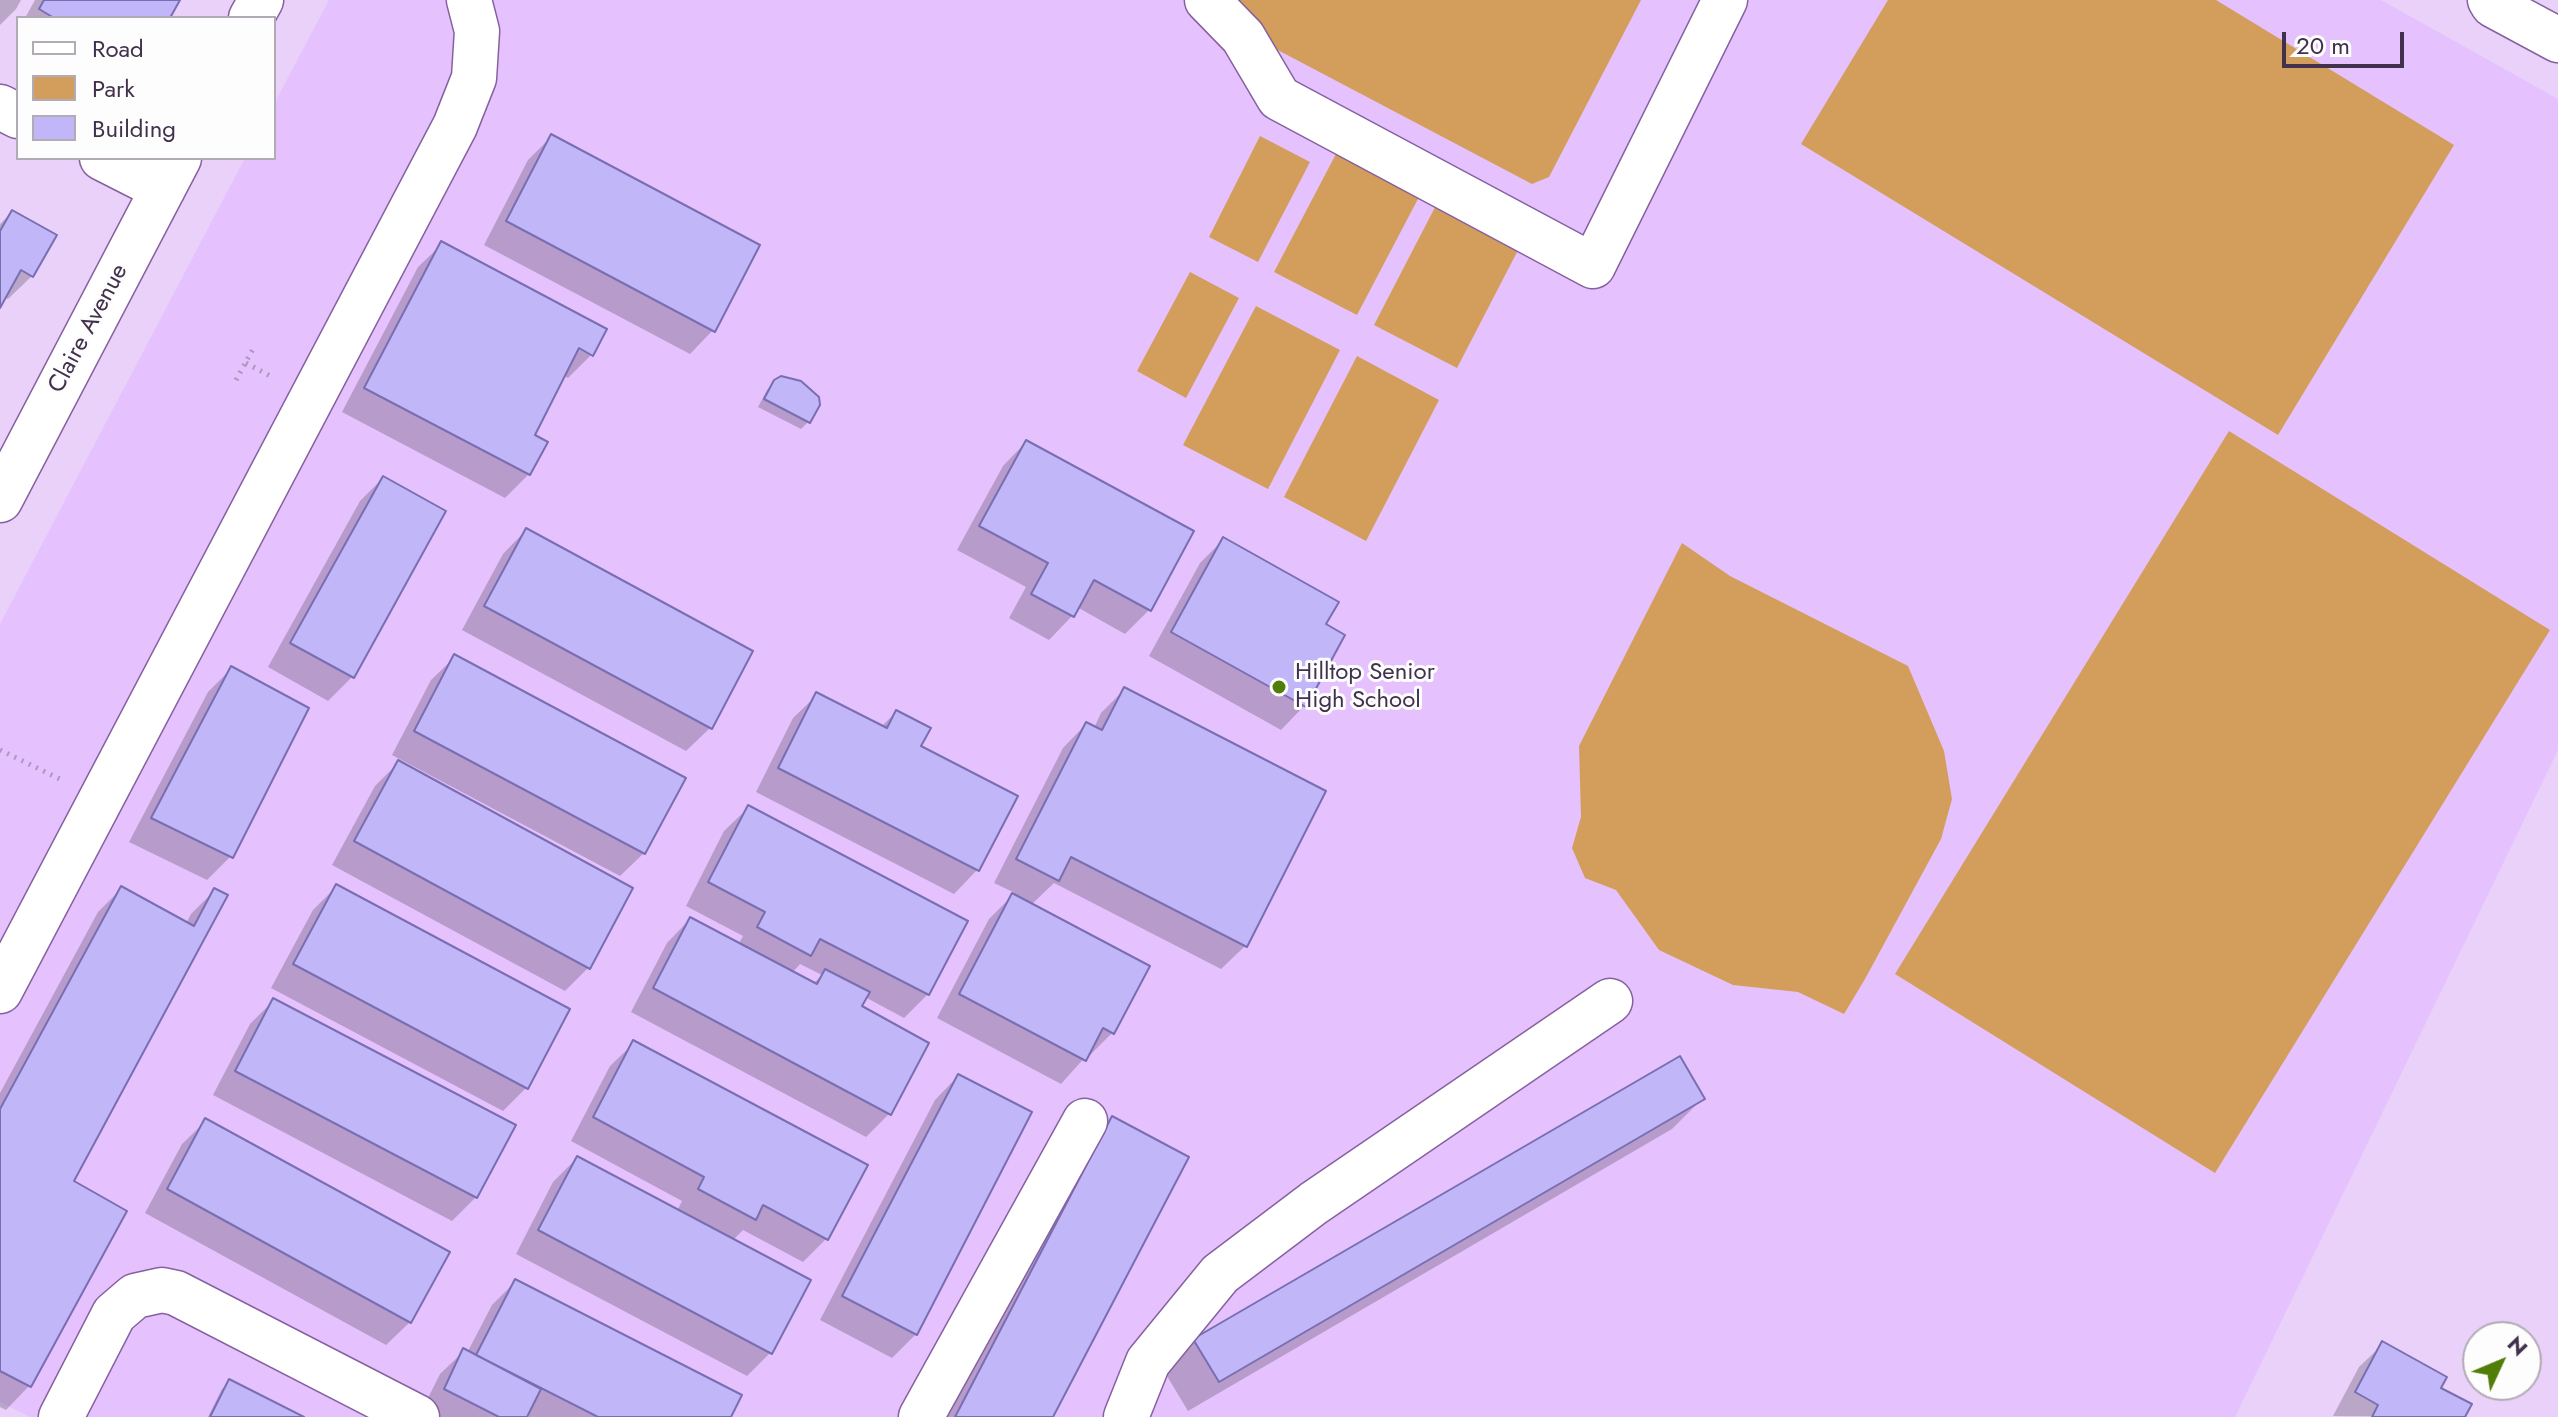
<!DOCTYPE html>
<style>
body{margin:0}
#map{position:relative;width:2558px;height:1417px;overflow:hidden;background:#e9d1fa;font-family:Jost,sans-serif}
canvas{display:block}
.legend{position:absolute;left:16px;top:16px;width:260px;height:144px;box-sizing:border-box;background:#fdfdfd;border:2px solid #b2abb6;margin:0;padding:10px 14px;list-style:none;font-size:24px;color:#41314c}
.legend li{display:flex;align-items:center;gap:16px;height:40px}
.legend b{width:40px;border:2px solid #b2abb6}
.north{position:absolute;left:2462px;top:1321px;width:80px;height:80px;box-sizing:border-box;background:#fdfdfd;border:2px solid #b2abb6;border-radius:50%;rotate:46deg;font-size:22px;font-weight:700;line-height:32px;text-align:center;color:#41314c}
.north::after{content:'';display:block;margin:auto;width:28px;height:36px;background:#507e08;clip-path:polygon(50% 0,100% 100%,50% 72%,0 100%)}
.scale{position:absolute;left:2282px;top:32px;width:122px;height:36px;box-sizing:border-box;border:4px solid #41314c;border-top:0;padding-left:10px;font-size:24px;line-height:28px;white-space:nowrap;color:#41314c;-webkit-text-stroke:6px #fdfdfd;paint-order:stroke}
</style>
<div id="map">
<canvas width="2558" height="1417"></canvas>
<ul class="legend">
<li><b style="height:10px;background:#fff"></b>Road</li>
<li><b style="height:22px;background:#d39d5b"></b>Park</li>
<li><b style="height:22px;background:#c1b7f8"></b>Building</li>
</ul>
<div class="north">N</div>
<div class="scale">20 m</div>
</div>
<script>
const c = document.querySelector('canvas').getContext('2d');
c.lineJoin = 'round';
function fill(path, color) { c.fillStyle = color; c.fill(path, 'evenodd'); }
const toPath = rows => new Path2D(rows.map(r => 'M' + r).join(''));
function stroke(path, color, width, dash) { c.strokeStyle = color; c.lineWidth = width; c.lineCap = dash ? 'butt' : 'round'; c.setLineDash(dash || []); c.stroke(path); }
function label(font, color, halo, rows, align = 'center') {
  c.font = font + ' Jost,sans-serif'; c.lineWidth = 6; c.setLineDash([]); c.textBaseline = 'middle'; c.strokeStyle = halo; c.fillStyle = color; for (const [text, x, y, turn = 0] of rows) {
    c.save(); c.translate(x, y); c.rotate((+turn || 0) * Math.PI / 180); c.textAlign = isNaN(turn) ? turn : align; if (halo) c.strokeText(text, 0, 0); c.fillText(text, 0, 0); c.restore();
  }
}
fill(toPath([
 [329,0,2381,0,2558,99,2558,750,2235,1417,30,1417,0,1402,0,624,245,158,274,158,274,104]
]), '#e5c2fe');
fill(toPath([
 [1220,0,1641,0,1549,177,1532,184,1255,38],
 [1888,0,2216,0,2454,145,2278,435,1801,144],
 [1347,133,1430,176,1357,315,1274,272],
 [1260,136,1310,162,1258,262,1209,237],
 [1446,186,1529,229,1457,368,1374,325],
 [1190,272,1239,298,1186,398,1137,371],
 [1256,306,1340,350,1268,489,1183,445],
 [1357,356,1439,400,1366,541,1284,497],
 [2229,431,2550,630,2215,1173,1895,974],
 [1682,543,1730,576,1908,666,1944,751,1952,799,1941,839,1865,979,1844,1014,1798,992,1733,985,1659,950,1616,890,1585,878,1572,848,1581,817,1579,746]
]), '#d39d5b');
fill(toPath([
 [0,0,21,0,16,9,0,25],
 [35,0,178,0,168,18,25,18],
 [552,136,713,330,690,354,484,245,528,160],
 [12,212,32,276,8,299,4,297,0,303,0,224],
 [442,244,592,354,568,378,563,375,532,436,529,474,505,498,342,412,418,267],
 [775,382,808,422,801,429,758,407,767,390],
 [1026,442,1191,531,1149,610,1125,634,1077,607,1072,616,1049,640,1009,618,1026,587,957,550,1003,466],
 [383,478,443,511,352,677,328,701,268,667,360,501],
 [526,530,710,728,686,751,462,630,503,554],
 [1223,540,1324,625,1343,635,1304,706,1281,730,1149,656,1200,563],
 [455,657,644,853,620,876,392,755,431,680],
 [231,669,231,856,207,880,129,842,208,692],
 [1124,690,1245,946,1221,969,1054,883,1031,905,1112,1033,1089,1056,1087,1055,1061,1084,937,1018,989,919,1015,893,994,883,1063,748,1086,724,1094,728,1101,713],
 [817,695,881,727,896,712,919,747,1015,797,977,870,954,894,756,792,793,718],
 [398,763,588,968,565,991,332,865,375,786],
 [748,808,928,994,904,1018,865,997,860,1007,890,1113,866,1137,631,1012,667,943,690,919,738,945,743,936,686,906,724,831],
 [800,964,822,975,813,984,792,973],
 [336,887,526,1088,503,1111,271,988,313,910],
 [121,889,186,924,191,914,215,890,71,1182,124,1212,29,1386,6,1410,0,1407,0,1093,98,912],
 [274,1000,476,1197,452,1221,213,1095,250,1024],
 [634,1043,826,1239,803,1262,743,1230,732,1241,770,1353,747,1376,516,1254,553,1182,577,1158,677,1211,682,1201,571,1141,610,1066],
 [958,1076,916,1334,892,1358,820,1320,935,1100],
 [1702,1099,1672,1129,1188,1411,1164,1371,1195,1341],
 [1112,1119,1051,1417,945,1417,1088,1142],
 [206,1121,410,1322,386,1345,145,1213,182,1144],
 [515,1282,729,1417,430,1417,421,1412,440,1374,464,1351,467,1353,492,1305],
 [2383,1344,2438,1389,2463,1417,2333,1416,2359,1367],
 [230,1382,299,1417,208,1417,222,1389]
]), '#0003');
const building = toPath([
 [44,0,180,0,170,18,54,18,39,9,44,0],
 [551,134,760,245,715,332,506,221,551,134],
 [12,210,57,235,33,277,21,270,0,308,0,231,12,210],
 [441,241,607,329,593,356,579,348,535,435,548,442,530,475,364,388,441,241],
 [781,376,801,381,819,397,820,405,810,423,764,399,774,380,781,376],
 [1026,440,1194,531,1151,611,1094,580,1074,617,1031,594,1048,563,979,526,1026,440],
 [383,476,446,511,354,678,290,643,383,476],
 [526,528,753,651,712,729,484,606,526,528],
 [1223,537,1339,602,1326,624,1345,635,1306,707,1171,632,1223,537],
 [454,654,686,778,645,854,414,731,454,654],
 [231,666,309,708,233,858,151,818,231,666],
 [1124,687,1326,791,1247,947,1071,857,1059,881,1016,859,1086,722,1102,730,1124,687],
 [816,692,887,728,896,710,931,728,921,746,1018,796,979,871,778,768,816,692],
 [398,760,633,888,590,969,354,841,398,760],
 [748,805,968,921,929,995,820,939,811,956,757,927,765,912,708,882,748,805],
 [336,884,570,1009,528,1089,293,964,336,884],
 [121,886,194,926,214,888,228,895,74,1181,127,1211,31,1387,0,1371,0,1109,121,886],
 [1012,893,1150,966,1114,1034,1103,1028,1086,1061,959,994,1012,893],
 [690,917,817,984,825,969,870,992,862,1006,929,1043,891,1115,653,988,690,917],
 [273,998,516,1125,477,1198,235,1071,273,998],
 [633,1040,868,1165,828,1240,763,1205,756,1220,698,1189,704,1177,593,1117,633,1040],
 [1680,1056,1705,1099,1219,1382,1193,1339,1680,1056],
 [958,1074,1032,1112,917,1335,842,1296,958,1074],
 [1112,1116,1189,1157,1053,1417,955,1417,1112,1116],
 [205,1118,450,1252,411,1323,167,1189,205,1118],
 [577,1156,811,1280,772,1354,538,1230,577,1156],
 [515,1279,742,1395,731,1417,598,1417,476,1355,515,1279],
 [2382,1341,2447,1377,2441,1388,2472,1404,2465,1417,2372,1417,2378,1405,2355,1392,2382,1341],
 [463,1348,541,1389,527,1417,499,1417,444,1389,463,1348],
 [229,1379,304,1417,210,1417,229,1379]
]);
fill(building, '#c1b7f8');
stroke(building, '#796eb1', 2);
const minor = toPath([
 [1207,0,1243,37,1279,98,1593,266,1725,0],
 [251,18,261,0],
 [0,107,18,116],
 [102,158,163,189],
 [0,500,179,158],
 [0,991,455,126,474,78,477,31,469,0],
 [61,1417,114,1314,135,1296,162,1290,176,1293,417,1417],
 [921,1417,1085,1121],
 [1126,1417,1148,1362,1220,1274,1314,1203,1610,1001]
]);
const major = toPath([
 [2490,0,2493,5,2558,40]
]);
stroke(minor, '#86619f', 47);
stroke(major, '#86619f', 47);
stroke(toPath([
 [246,363,274,378],
 [236,380,253,349],
 [0,750,64,781]
]), '#ad98bc', 5, [2, 6]);
stroke(minor, '#fff', 44);
stroke(major, '#fff', 44);
for (const [x, y, r, color] of [
 [1279,687,8,"#507e08"]
]) { const dot = new Path2D(); dot.arc(x, y, r, 0, 2 * Math.PI); c.fillStyle = color; c.fill(dot); stroke(dot, '#fdfdfd', 3); }
label('24px', '#41314c', '#fdfdfd', [
 ["Claire Avenue",89,329,-62]
]);
label('24px', '#41314c', '#fdfdfd', [
 ["Hilltop Senior",1295,673],
 ["High School",1295,701]
], 'left');
</script>
